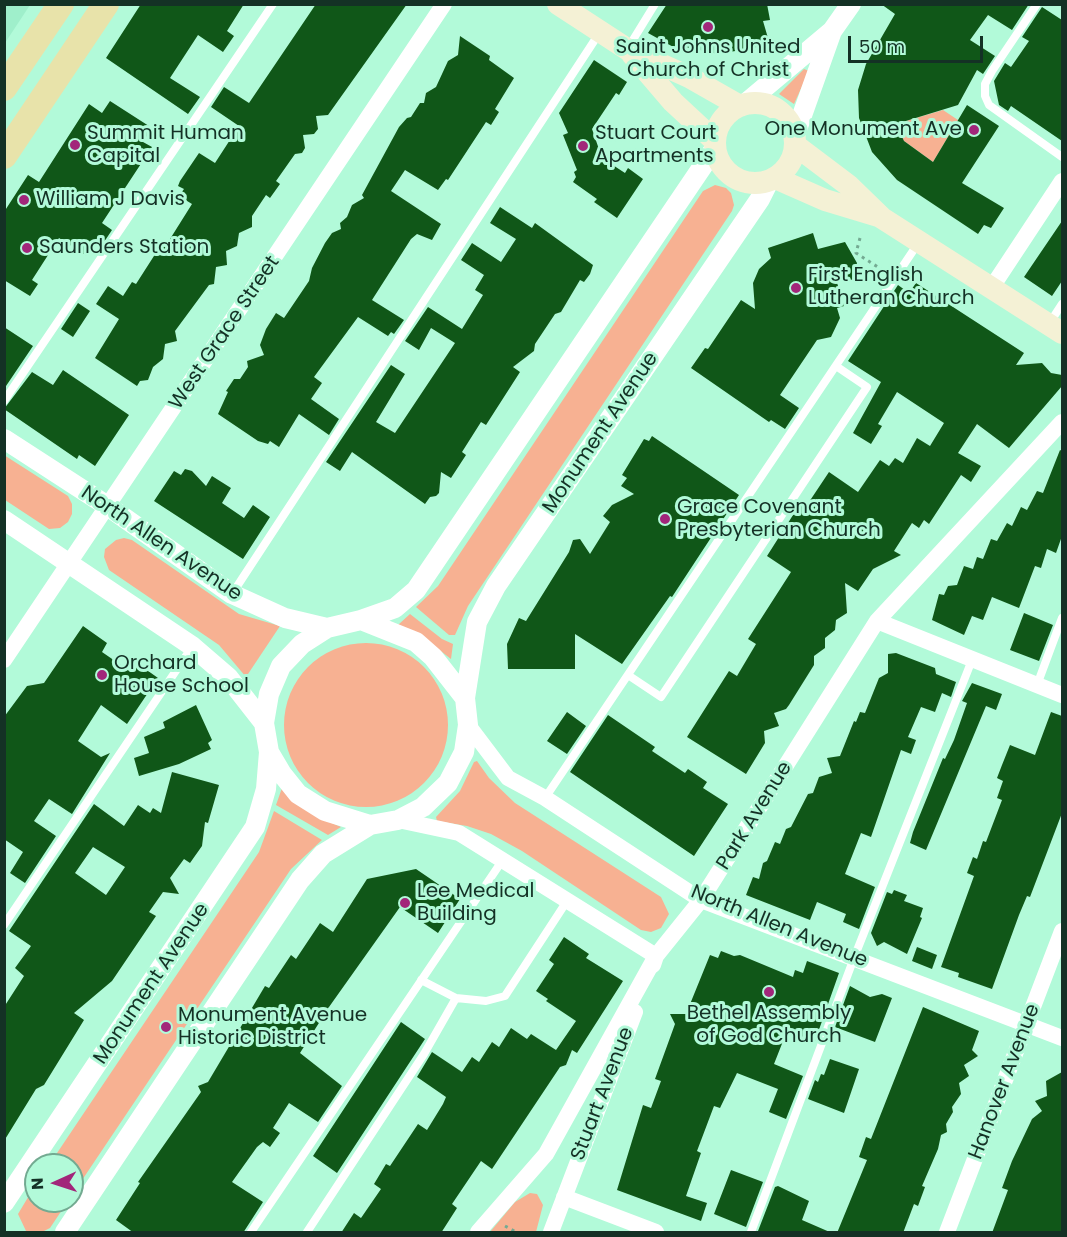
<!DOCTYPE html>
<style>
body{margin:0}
#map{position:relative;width:1067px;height:1237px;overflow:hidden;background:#b2fad9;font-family:Poppins,sans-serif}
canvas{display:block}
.frame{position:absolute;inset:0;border:6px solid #143125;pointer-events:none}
.north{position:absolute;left:24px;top:1153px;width:60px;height:60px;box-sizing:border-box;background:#b2fad9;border:2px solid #73aa91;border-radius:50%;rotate:267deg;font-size:16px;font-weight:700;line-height:24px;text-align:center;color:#143125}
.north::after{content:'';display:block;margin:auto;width:21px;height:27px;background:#a2267a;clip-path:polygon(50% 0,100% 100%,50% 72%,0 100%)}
.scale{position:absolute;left:848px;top:36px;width:135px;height:27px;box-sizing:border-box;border:3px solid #143125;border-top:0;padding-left:8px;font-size:18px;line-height:21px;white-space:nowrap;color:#143125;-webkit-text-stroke:4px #b2fad9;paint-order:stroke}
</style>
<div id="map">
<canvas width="1067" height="1237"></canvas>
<div class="frame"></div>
<div class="north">N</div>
<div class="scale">50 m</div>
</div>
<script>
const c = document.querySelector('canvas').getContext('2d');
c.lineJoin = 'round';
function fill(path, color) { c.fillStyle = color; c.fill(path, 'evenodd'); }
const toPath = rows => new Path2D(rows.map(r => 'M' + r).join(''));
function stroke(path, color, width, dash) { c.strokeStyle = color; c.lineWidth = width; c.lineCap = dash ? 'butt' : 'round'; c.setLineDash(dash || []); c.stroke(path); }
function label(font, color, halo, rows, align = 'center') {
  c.font = font + ' Poppins,sans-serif'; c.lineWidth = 6; c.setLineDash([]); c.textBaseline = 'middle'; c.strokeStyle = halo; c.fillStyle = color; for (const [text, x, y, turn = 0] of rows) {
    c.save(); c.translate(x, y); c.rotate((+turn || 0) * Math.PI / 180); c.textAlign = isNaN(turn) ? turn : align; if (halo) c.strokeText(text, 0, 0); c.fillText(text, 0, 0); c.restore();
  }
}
fill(toPath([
 [5,4,30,5,5,43,4,5]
]), '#9fefcb');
fill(toPath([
 [804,69,809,71,794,104,779,94],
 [943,110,958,120,933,162,904,141,896,124],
 [715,185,726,188,731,193,734,205,732,211,468,606,455,635,449,635,416,607,438,586,703,191],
 [4,455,68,496,72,504,72,514,68,522,60,528,49,529,5,500],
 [124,538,132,540,239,614,280,626,246,677,219,645,109,570,104,557,105,549,116,540],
 [410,614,442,639,453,644,451,659,424,638,398,625],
 '284 725a82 82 0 1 1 164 0a82 82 0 1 1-164 0Z',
 [477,761,489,778,515,803,661,897,669,914,661,928,651,932,641,930,522,851,491,834,467,826,437,821,436,817,460,791,474,762],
 [282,788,314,815,341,827,328,835,276,805],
 [274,811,322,840,291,869,72,1195,72,1165,49,1165,259,852],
 [36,1184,36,1201,68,1201,50,1228,42,1232,26,1231,18,1214],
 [530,1193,537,1194,543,1205,536,1232,490,1232,515,1202]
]), '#f7b192');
fill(toPath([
 [141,4,244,4,227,31,234,36,223,52,198,35,170,78,200,97,188,114,106,58],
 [316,4,407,4,328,115,316,116,318,129,314,134,303,135,305,148,302,153,295,154,276,181,280,184,270,198,266,195,252,216,252,227,239,233,237,246,226,251,227,265,216,267,214,284,209,285,175,331,177,341,165,344,163,359,153,367,148,380,140,381,137,386,95,358,119,319,96,304,108,286,123,296,132,282,136,284,161,245,165,247,192,204,179,196,184,189,178,186,180,181,199,153,215,163,239,126,211,107,224,87,249,103],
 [667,4,767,4,770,20,763,21,770,45,718,54,681,46,677,49,648,33],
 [881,4,1029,4,1012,30,988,15,970,40,995,56,983,74,977,70,958,105,896,124,904,141,933,162,967,105,999,126,962,183,1004,208,991,228,984,225,978,234,897,180,872,152,859,118,858,90,866,64,895,14],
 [1042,7,1062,20,1062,141,1011,106,1008,111,999,105,994,81,1005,63,1011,67,1029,41,1022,37],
 [460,36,490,56,489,60,514,78,495,109,499,112,491,125,486,122,448,180,446,179,438,190,405,170,391,191,441,224,432,240,417,234,411,239,372,300,404,320,394,334,391,332,388,336,358,317,314,377,322,383,311,399,339,419,329,435,299,414,279,447,270,441,268,444,258,441,218,414,228,392,226,391,234,379,240,379,248,367,247,361,264,355,260,345,266,329,276,313,284,318,309,281,312,268,325,243,332,233,341,229,340,223,347,217,352,205,364,198,362,195,399,127,407,118,411,117,420,103,424,103,426,93,436,87,448,61,458,55],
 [594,60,627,82,619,95,616,93,592,129,602,158,625,173,628,168,643,179,617,218,594,202,597,199,573,182,576,177,574,172,577,170,563,135,568,133,559,113],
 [110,101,152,128,143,142,152,147,102,223,112,230,102,245,97,241,87,256,59,238,32,280,38,284,30,296,4,280,4,212,28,175,39,182,89,104,102,113],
 [500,207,532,228,535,223,593,265,590,274,584,282,580,280,561,312,555,314,535,344,534,351,513,367,520,372,486,425,481,422,462,452,466,455,451,478,441,472,439,493,436,496,430,497,425,504,352,452,340,471,326,462,391,365,405,374,376,422,395,433,455,343,431,328,419,350,405,341,428,307,462,329,483,295,475,290,484,275,461,260,472,243,501,262,516,239,490,223],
 [1062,221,1062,281,1052,296,1024,277],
 [813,233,818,249,845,242,857,263,853,280,835,276,844,306,837,308,840,318,831,337,817,340,780,395,799,408,785,429,771,420,769,422,691,368,705,348,708,349,741,300,755,309,753,283,759,269,771,258,768,248],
 [916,283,1024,353,1016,365,1042,363,1051,373,1062,375,1062,386,1009,448,977,424,958,453,981,466,971,482,961,475,929,524,924,520,919,528,912,523,894,551,901,555,873,569,858,591,845,583,847,613,836,620,835,630,825,638,825,648,814,656,814,665,789,705,786,709,774,713,779,726,764,731,765,743,746,774,687,737,729,671,737,676,756,644,748,639,791,572,767,556,800,504,805,508,829,472,858,492,880,460,889,466,895,458,903,463,917,438,930,446,944,423,897,392,878,424,882,426,871,444,853,433,881,382,848,361,898,285,909,293],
 [78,303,90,311,73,337,61,329],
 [4,327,33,346,4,389],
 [63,370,129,415,95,466,79,455,77,459,4,409,32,372,53,385],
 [652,436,739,495,672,597,670,596,622,664,575,634,575,669,508,669,507,644,519,618,526,621,569,552,573,540,580,539,590,554,610,522,603,516,612,505,634,494,621,486,627,478,622,475,644,439,649,441],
 [1060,450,1062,451,1062,536,1056,553,1047,549,1041,568,1035,566,1019,608,992,597,983,620,972,616,964,635,932,620,939,594,944,595,948,586,957,585,964,566,973,569,977,557,983,559,991,539,997,541,1007,523,1012,526,1021,507,1027,510,1037,491,1043,493],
 [185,469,192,471,206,486,212,476,231,488,222,503,244,518,253,505,270,517,243,559,154,501,174,471,181,475],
 [1024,613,1053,625,1039,661,1010,650],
 [83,626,107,643,102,652,131,672,137,663,158,678,127,724,101,705,78,741,101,757,110,753,72,814,49,799,34,821,56,836,25,883,10,873,23,852,4,839,4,717,27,686,44,683],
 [896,653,935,668,936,674,956,682,951,697,942,693,935,712,921,707,908,737,916,740,911,754,901,750,871,837,861,833,845,874,875,887,859,929,843,922,846,914,817,902,810,920,746,895,753,877,759,879,763,863,767,861,775,842,780,844,786,829,791,827,808,794,813,793,819,777,832,773,827,758,840,756,854,721,856,722,860,712,865,713,879,678,888,673,888,654],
 [972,683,1002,694,996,710,986,706,926,850,910,843,913,832,943,758,945,759,954,740,967,703,962,701],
 [196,705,212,740,208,743,211,749,179,764,139,776,134,758,149,753,144,737,165,728,163,722],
 [567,712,586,726,567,754,547,741],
 [1051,712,1062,716,1062,813,1030,897,1027,896,1019,915,992,989,958,977,959,973,941,967,974,876,967,873,973,857,977,859,983,841,986,842,1002,800,997,798,1003,781,997,778,1002,765,1010,745,1035,755],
 [608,715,655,747,652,751,685,773,688,769,707,782,703,788,728,804,694,856,570,772],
 [172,772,219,785,208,823,205,822,202,846,190,863,184,859,170,878,179,894,163,892,149,912,156,916,112,981,74,1013,84,1020,44,1085,36,1089,4,1141,4,1007,24,976,15,968,31,946,9,931,94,804,124,826,138,805,150,813,153,808,161,813],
 [93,847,125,867,106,895,75,873],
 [416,869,460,899,438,933,400,907,329,1007,300,1053,342,1086,318,1122,289,1103,273,1128,280,1133,270,1147,263,1142,257,1147,232,1182,263,1202,243,1233,134,1233,116,1220,140,1183,138,1182,201,1092,198,1086,208,1082,265,986,269,988,291,955,296,959,320,923,333,932,367,879],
 [894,890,907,895,904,901,923,908,920,917,922,918,907,954,884,942,877,946,871,933,887,892,892,894],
 [564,937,589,954,586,958,623,981,577,1053,572,1050,566,1065,560,1067,492,1169,481,1161,452,1204,457,1208,441,1233,341,1233,354,1213,361,1218,381,1189,374,1184,386,1164,390,1166,418,1124,427,1130,443,1104,446,1097,417,1077,432,1052,462,1072,472,1057,479,1062,492,1042,499,1047,511,1028,527,1039,531,1034,556,1050,576,1021,546,1001,548,999,536,991,554,964,549,960],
 [917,947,937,955,932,969,912,961],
 [721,951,734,956,740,955,793,977,795,970,803,973,807,961,839,973,815,1041,787,1031,774,1064,803,1076,786,1119,769,1112,778,1089,737,1073,720,1108,714,1106,697,1151,701,1153,686,1196,707,1203,701,1221,617,1190,643,1105,651,1108,661,1081,655,1079,675,1024,670,1014,686,1014,710,955,718,958],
 [850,986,870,997,882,994,892,998,875,1042,835,1027],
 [923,1007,979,1031,972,1050,978,1056,964,1065,969,1076,959,1083,961,1094,952,1107,953,1112,946,1124,947,1132,941,1135,938,1149,922,1186,925,1187,918,1206,914,1204,903,1233,837,1233,867,1160,859,1157,866,1137,871,1139],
 [401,1022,425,1039,337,1173,313,1156],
 [830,1059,859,1069,844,1113,808,1099,815,1080,818,1082,821,1074,824,1075],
 [1062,1072,1062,1233,992,1233,1008,1190,1002,1188,1012,1161,1032,1119,1042,1111,1035,1101,1047,1096,1046,1081],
 [731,1170,763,1182,746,1227,714,1214],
 [778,1186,809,1201,802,1220,832,1233,758,1231,775,1187]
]), '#105718');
stroke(toPath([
 [860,238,856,253,884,271],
 [505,1226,516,1232]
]), '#74aa92', 3, [3, 4.5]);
stroke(toPath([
 [1037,4,992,71,985,84,985,96,989,105,1062,157],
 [628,48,655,4],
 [1049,324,1062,304],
 [4,401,273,4],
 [232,594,600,32],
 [628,675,661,697,867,387,836,366],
 [1037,685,1062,618],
 [545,798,919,242],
 [4,925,192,647],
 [421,980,456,998,486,1001,505,996,567,901],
 [251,1232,502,861],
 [307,1232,424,1054,456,998],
 [751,1232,854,958,972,660]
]), '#fff', 8);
stroke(toPath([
 [992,287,1062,181],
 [877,621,1062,695],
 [4,660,444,4],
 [468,725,508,778,545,798,701,900,1062,1038],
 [398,820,459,833,656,956,653,965],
 [564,1197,656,1232],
 [478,1232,546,1154,656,956,701,900,877,621,1062,422],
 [551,1232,635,1012],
 [947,1232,1062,931]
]), '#fff', 16);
stroke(toPath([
 [745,104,832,31,851,4],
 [794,138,832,31],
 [4,439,109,507,232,594,285,618,327,628],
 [4,520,192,646,228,677,264,723],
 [361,620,416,642,433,657,465,698,468,725,464,752,448,783,423,807,398,820,370,825,325,811,298,794,282,774,269,752,264,723,269,694,281,666,302,644,327,628,361,620],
 [361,620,395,608,416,590,715,148],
 [465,698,477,622,496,586,760,199,769,181],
 [4,1203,255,827,266,789,269,752],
 [65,1232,300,880,323,854,370,825]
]), '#fff', 20);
stroke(toPath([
 [558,4,627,49,689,77,740,106],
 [632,54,673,102,715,141],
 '715 143a40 40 0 1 1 80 0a40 40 0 1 1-80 0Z',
 [795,145,848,185,882,218,1062,333],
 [775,178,825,200,878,216]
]), '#f4f1d5', 22);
stroke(toPath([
 [4,88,61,4],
 [4,156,106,4]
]), '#e8e3aa', 26);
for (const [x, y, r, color] of [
 [708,27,6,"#a2267a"],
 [974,130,6,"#a2267a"],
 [75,145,6,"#a2267a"],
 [583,146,6,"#a2267a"],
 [24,200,6,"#a2267a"],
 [27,248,6,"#a2267a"],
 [796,288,6,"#a2267a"],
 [665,519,6,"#a2267a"],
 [102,675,6,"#a2267a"],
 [405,903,6,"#a2267a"],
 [769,992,6,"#a2267a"],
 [166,1027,6,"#a2267a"]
]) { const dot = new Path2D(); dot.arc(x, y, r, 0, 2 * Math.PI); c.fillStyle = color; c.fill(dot); stroke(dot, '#b2fad9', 2); }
label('20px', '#143125', '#b2fad9', [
 ["Saint Johns United",708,48,"center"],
 ["Church of Christ",708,71,"center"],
 ["One Monument Ave",962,130,"right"],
 ["Summit Human",87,134],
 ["Capital",87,157],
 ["Stuart Court",595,134],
 ["Apartments",595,157],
 ["William J Davis",36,200],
 ["Saunders Station",39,248],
 ["First English",808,276],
 ["Lutheran Church",808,299],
 ["Grace Covenant",677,508],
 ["Presbyterian Church",677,531],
 ["Orchard",114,664],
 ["House School",114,687],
 ["Lee Medical",417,892],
 ["Building",417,915],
 ["Bethel Assembly",769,1014,"center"],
 ["of God Church",769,1037,"center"],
 ["Monument Avenue",178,1016],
 ["Historic District",178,1039]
], 'left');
label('20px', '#143125', '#b2fad9', [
 ["West Grace Street",225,333,-56],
 ["Monument Avenue",601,433,-56],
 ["North Allen Avenue",161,544,34],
 ["Park Avenue",755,816,-58],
 ["North Allen Avenue",779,927,22],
 ["Monument Avenue",152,984,-56],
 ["Hanover Avenue",1005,1082,-69],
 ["Stuart Avenue",603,1094,-69]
]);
</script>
